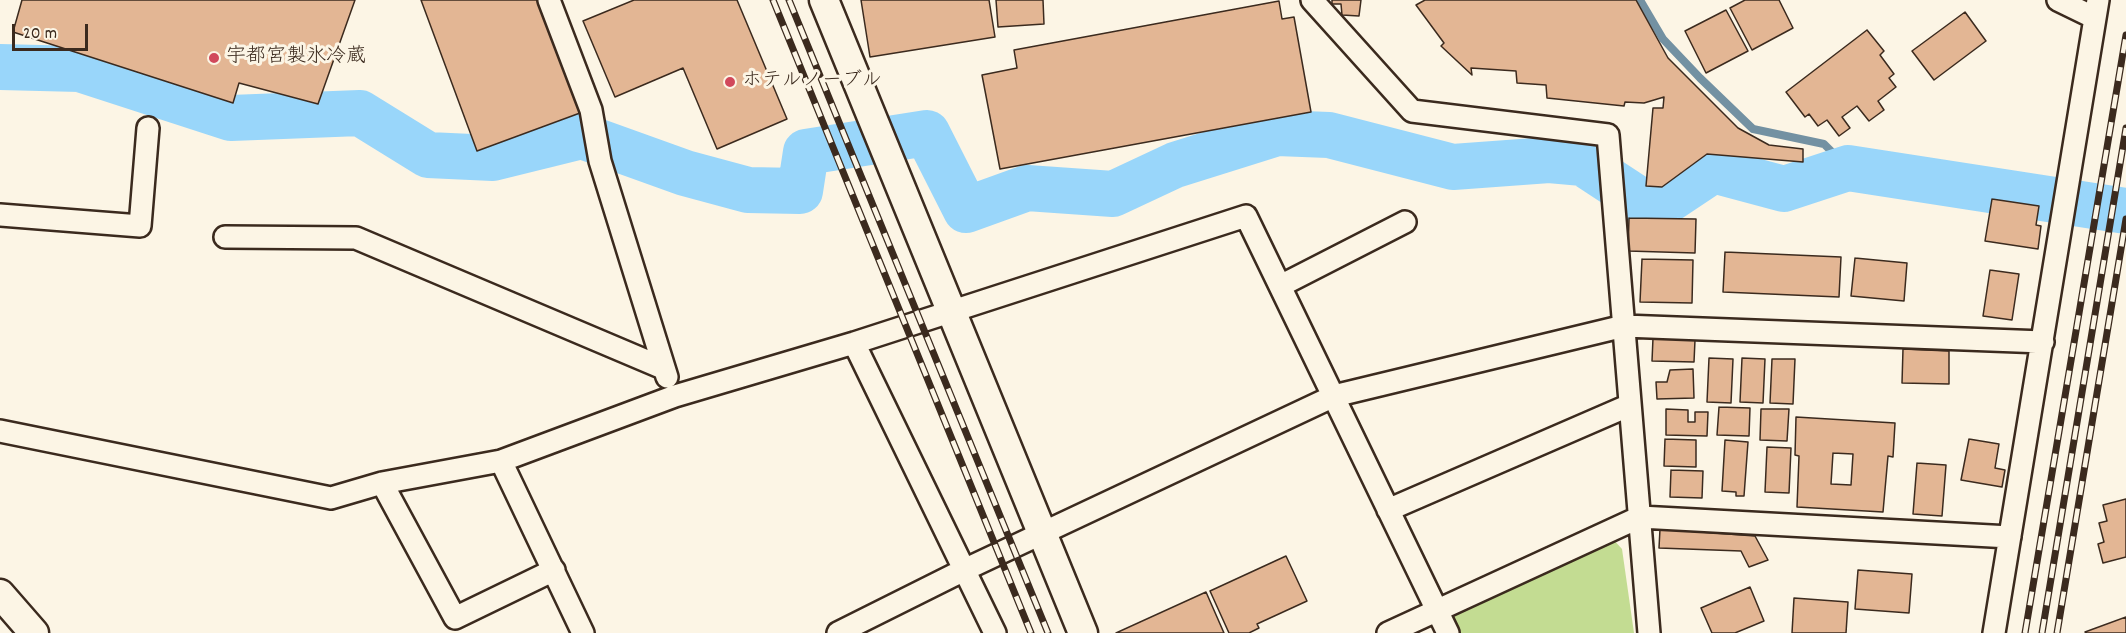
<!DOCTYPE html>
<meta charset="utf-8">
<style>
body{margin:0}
#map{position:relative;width:2126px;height:633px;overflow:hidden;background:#fcf5e5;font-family:Dekko,sans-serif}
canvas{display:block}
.scale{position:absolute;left:12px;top:24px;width:76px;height:27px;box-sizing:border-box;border:3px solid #3b2a1e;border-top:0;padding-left:8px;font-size:18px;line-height:21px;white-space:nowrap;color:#3b2a1e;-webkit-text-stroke:4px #fcf5e5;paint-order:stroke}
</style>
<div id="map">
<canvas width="2126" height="633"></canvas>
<div class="scale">20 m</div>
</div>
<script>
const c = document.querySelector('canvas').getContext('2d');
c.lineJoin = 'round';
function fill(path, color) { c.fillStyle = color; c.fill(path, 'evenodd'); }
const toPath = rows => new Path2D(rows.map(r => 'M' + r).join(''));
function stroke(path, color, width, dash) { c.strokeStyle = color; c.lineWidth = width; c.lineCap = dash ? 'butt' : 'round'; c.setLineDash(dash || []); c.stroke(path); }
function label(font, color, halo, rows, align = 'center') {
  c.font = font + ' Dekko,"Klee One",sans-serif'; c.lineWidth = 6; c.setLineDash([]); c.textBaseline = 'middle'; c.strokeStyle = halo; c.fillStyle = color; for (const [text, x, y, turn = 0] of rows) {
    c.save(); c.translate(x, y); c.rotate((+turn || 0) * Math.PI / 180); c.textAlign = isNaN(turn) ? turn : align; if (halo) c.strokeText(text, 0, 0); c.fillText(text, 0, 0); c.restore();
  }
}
fill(toPath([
 [1612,538,1622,549,1634,633,1455,633,1449,622,1455,609]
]), '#c3dc92');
stroke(toPath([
 [1640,0,1663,39,1700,78,1753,129,1824,144,1848,168]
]), '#7391a2', 8);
stroke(toPath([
 [0,67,80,69,231,118,360,113,428,155,493,158,582,136,685,173,748,190,800,191,806,152,927,133,966,210,1027,188,1113,194,1175,165,1277,133,1329,135,1453,167,1549,160,1583,163,1644,203,1668,200,1713,170,1784,189,1848,168,2126,211]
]), '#99d6fa', 46);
const building = toPath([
 [22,0,355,0,318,104,239,83,233,103,13,32,22,0],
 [421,0,538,0,580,113,477,151,421,0],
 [634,0,737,0,787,119,717,149,683,68,615,97,583,21,634,0],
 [861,0,989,0,995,37,870,57,861,0],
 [996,0,1043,0,1044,24,998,27,996,0],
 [1332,0,1361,0,1359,16,1342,15,1341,4,1332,4,1332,0],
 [1425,0,1636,0,1668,58,1738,128,1769,145,1803,149,1803,162,1707,154,1662,187,1646,186,1653,108,1663,108,1664,97,1644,103,1625,102,1624,106,1547,98,1546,85,1517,83,1516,71,1471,68,1472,75,1441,46,1444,43,1416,5,1425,0],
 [1745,0,1779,0,1793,28,1752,50,1730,8,1745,0],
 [1279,1,1282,19,1294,17,1311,112,1000,169,982,75,1017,68,1014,50,1279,1],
 [1726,10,1748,51,1706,73,1685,31,1726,10],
 [1965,12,1986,41,1934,80,1912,51,1965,12],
 [1867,30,1884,51,1880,55,1894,74,1889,78,1896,87,1878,101,1884,110,1869,121,1857,106,1842,117,1850,128,1839,136,1827,120,1818,126,1809,114,1805,117,1786,92,1867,30],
 [1992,199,2039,206,2036,225,2041,226,2038,249,1985,241,1992,199],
 [1629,218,1696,219,1695,253,1628,251,1629,218],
 [1725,252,1841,257,1839,297,1723,292,1725,252],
 [1855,258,1907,263,1904,301,1851,296,1855,258],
 [1642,259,1693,260,1692,303,1640,302,1642,259],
 [1990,270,2019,274,2012,320,1983,316,1990,270],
 [1653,338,1695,340,1694,362,1652,361,1653,338],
 [1903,349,1949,351,1949,384,1902,383,1903,349],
 [1709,358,1733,359,1731,403,1707,402,1709,358],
 [1742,358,1765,359,1763,403,1740,402,1742,358],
 [1772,359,1795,359,1793,404,1770,403,1772,359],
 [1693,369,1694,398,1657,399,1656,382,1667,382,1670,370,1693,369],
 [1719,407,1750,408,1749,436,1717,435,1719,407],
 [1666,409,1688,410,1688,422,1695,422,1695,412,1708,412,1707,436,1666,435,1666,409],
 [1761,409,1789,409,1787,441,1760,440,1761,409],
 [1796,417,1895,423,1893,457,1888,456,1883,512,1797,507,1799,456,1795,455,1796,417],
 [1833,453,1853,454,1851,485,1831,484,1833,453],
 [1665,439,1696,440,1696,467,1664,466,1665,439],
 [1969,439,1999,444,1995,468,2005,470,2002,487,1961,480,1969,439],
 [1725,440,1748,442,1744,496,1736,496,1736,492,1722,491,1725,440],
 [1767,447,1791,448,1789,493,1765,492,1767,447],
 [1917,463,1946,465,1942,516,1913,514,1917,463],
 [1671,470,1703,471,1702,498,1670,497,1671,470],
 [2126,499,2126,557,2103,563,2098,544,2104,542,2099,523,2107,521,2103,505,2126,499],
 [1660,529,1755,536,1768,560,1749,567,1741,551,1659,548,1660,529],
 [1286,556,1307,601,1257,624,1259,628,1249,633,1229,633,1210,591,1286,556],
 [1858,570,1912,574,1909,613,1855,609,1858,570],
 [1750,587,1764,621,1735,633,1712,633,1701,608,1750,587],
 [1206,592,1224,633,1116,633,1206,592],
 [1794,598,1848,602,1846,633,1792,633,1794,598],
 [2126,617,2126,633,2086,633,2085,632,2126,617]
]);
fill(building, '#e3b694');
stroke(building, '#3b2a1e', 1.5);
const street = toPath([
 [549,0,591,110,600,161,667,377],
 [1312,0,1412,111,1608,135,1649,633],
 [2058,0,2095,18],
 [0,215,140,226,148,128],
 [225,237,356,238,663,368],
 [1280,286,1405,222],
 [854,343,995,633],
 [0,431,331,498,382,483,501,461,675,396,854,343,1246,216,1448,633],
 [501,461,583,633],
 [382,483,455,618,554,570],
 [1388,510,1630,405],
 [838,633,964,570,1334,396,1624,326,2043,342],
 [1388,633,1640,517,2010,537],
 [1994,633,2098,0]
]);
const secondary = toPath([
 [824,0,1083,633],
 [0,594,34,633]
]);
stroke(street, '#3b2a1e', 26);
stroke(secondary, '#3b2a1e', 33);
stroke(street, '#fcf5e5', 21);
stroke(secondary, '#fcf5e5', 28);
const rail = toPath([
 [773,0,1031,633],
 [789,0,1048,633],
 [2025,633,2126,35],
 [2042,633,2126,128],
 [2057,633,2126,219]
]);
stroke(rail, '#3b2a1e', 7);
stroke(rail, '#fcf5e5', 4.5, [14]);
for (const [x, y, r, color] of [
 [214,58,6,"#d1495b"],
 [730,82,6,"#d1495b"]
]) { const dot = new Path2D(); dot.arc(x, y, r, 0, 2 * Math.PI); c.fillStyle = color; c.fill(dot); stroke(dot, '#fcf5e5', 2); }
label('20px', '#3b2a1e', '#fcf5e5', [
 ["宇都宮製氷冷蔵",226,58],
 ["ホテルノーブル",742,82]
], 'left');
</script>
